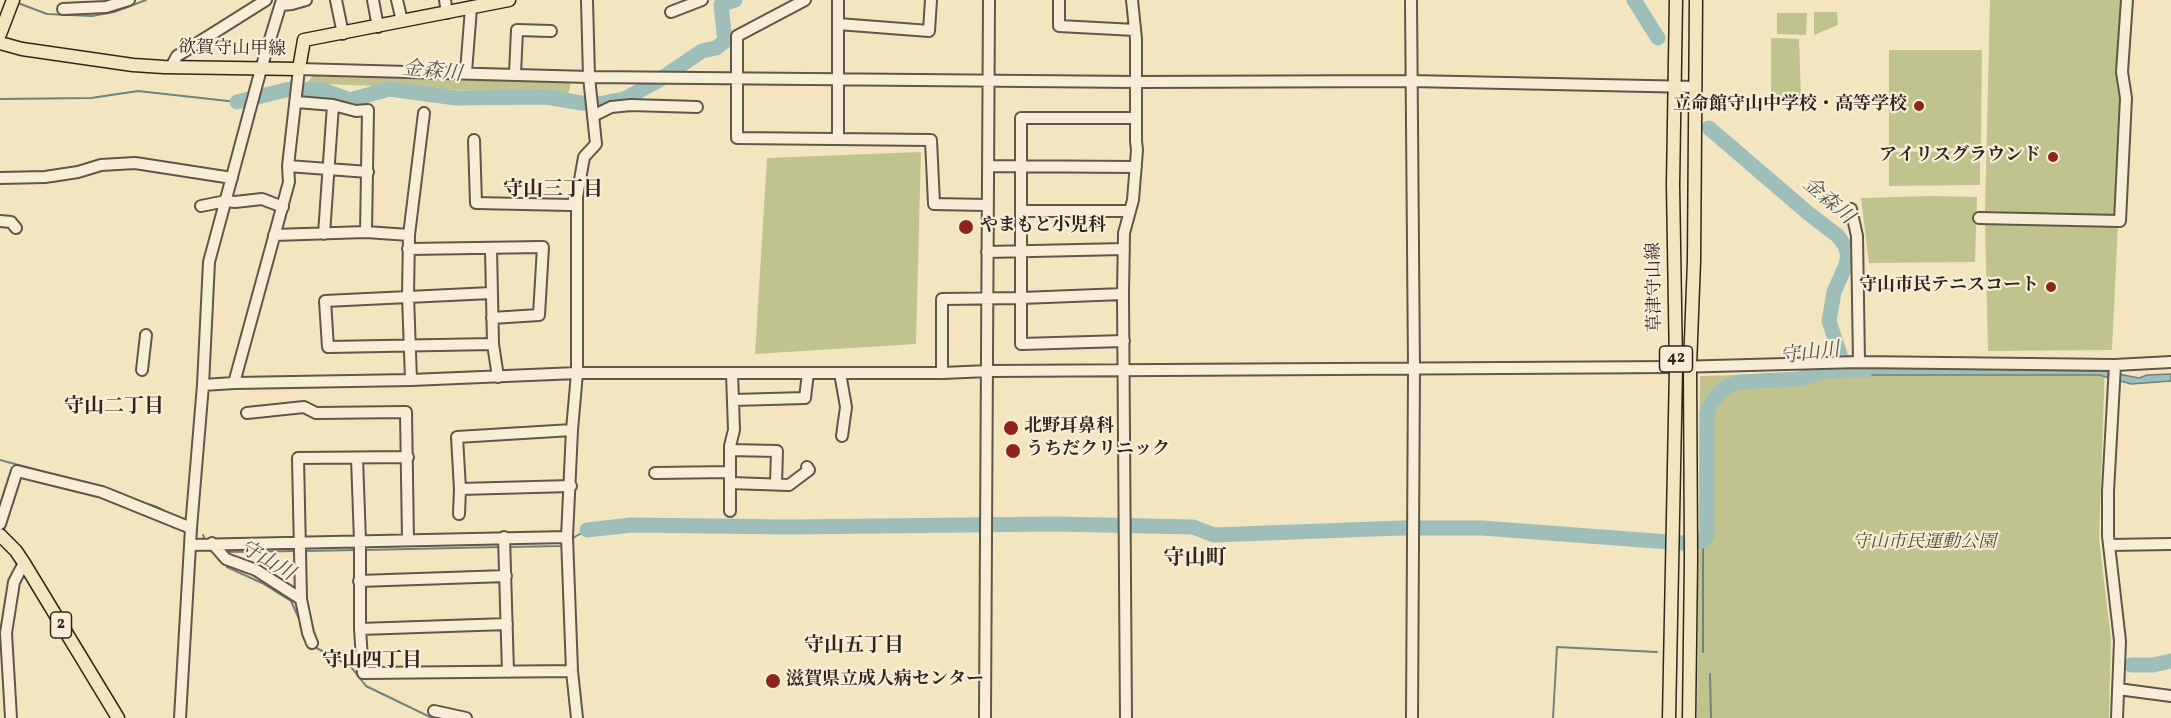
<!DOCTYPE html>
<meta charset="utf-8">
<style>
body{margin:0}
canvas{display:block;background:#f4e5c1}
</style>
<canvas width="2171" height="718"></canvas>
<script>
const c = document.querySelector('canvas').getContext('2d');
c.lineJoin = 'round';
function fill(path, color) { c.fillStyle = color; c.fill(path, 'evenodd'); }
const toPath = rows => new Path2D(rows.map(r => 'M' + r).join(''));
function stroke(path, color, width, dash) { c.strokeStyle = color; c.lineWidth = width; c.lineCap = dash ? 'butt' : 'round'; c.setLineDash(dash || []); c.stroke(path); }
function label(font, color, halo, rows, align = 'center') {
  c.font = font + ' Vollkorn,"Noto Serif JP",serif'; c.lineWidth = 4.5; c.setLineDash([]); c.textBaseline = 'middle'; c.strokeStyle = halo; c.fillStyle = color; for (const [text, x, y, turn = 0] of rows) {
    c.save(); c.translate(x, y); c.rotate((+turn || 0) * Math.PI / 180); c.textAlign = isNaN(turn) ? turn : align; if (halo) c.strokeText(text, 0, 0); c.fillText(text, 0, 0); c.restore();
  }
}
fill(toPath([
 [1990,0,2122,0,2117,70,2122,103,2116,217,1985,211],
 [1814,12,1837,12,1838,25,1814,35],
 [1777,13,1807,13,1806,35,1777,34],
 [1771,38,1799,39,1801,96,1771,96],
 [1889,50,1982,50,1981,148,1889,148],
 [313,75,571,82,568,95,307,83],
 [1980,151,1980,185,1889,186,1889,152],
 [921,152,916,344,755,354,767,158],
 [1931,196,1977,197,1975,262,1869,263,1861,198],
 [1985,222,2118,224,2112,350,1988,351],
 [2105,365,2099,539,2111,639,2109,718,1697,718,1700,376]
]), '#c1c38f');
const water = toPath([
 [1847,367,2100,367,2108,372,2139,378,2147,375,2171,374,2171,381,2131,384,2099,375,1849,375,1847,367]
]);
fill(water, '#9dbeb9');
stroke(water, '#71817b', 1.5);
stroke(toPath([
 [18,3,47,14,92,16,114,12,146,0],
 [0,99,91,98,138,91,237,102],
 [0,460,70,479],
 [129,498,157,507,174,516],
 [203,535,204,537],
 [571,539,587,530],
 [507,547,560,546,564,544],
 [363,550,501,547],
 [303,551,357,550],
 [225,552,297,551],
 [224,563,227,567,262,583,291,601,301,623],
 [313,646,351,667,366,686,432,718],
 [1703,652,1703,541],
 [1710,674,1711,718],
 [1553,718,1557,647,1657,652]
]), '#71817b', 2);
stroke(toPath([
 [1634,0,1658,38],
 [237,102,290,89,323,90,350,100,389,89,456,98,546,97,582,103,598,104,624,99,656,82,702,51,716,48,725,41,721,5,735,0],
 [1709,128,1808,213,1838,236,1845,246,1848,255,1846,265,1834,292,1829,321,1845,370],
 [587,530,631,525,788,527,1056,524,1193,527,1214,535,1401,528,1482,528,1682,543,1703,541,1707,535,1707,412,1713,400,1726,387,1739,382,1800,379,1825,371,1866,370],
 [2131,665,2153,665,2171,661]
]), '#9dbeb9', 15);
const minor = toPath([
 [336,0,343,34],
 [373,0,378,27],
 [397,0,402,21],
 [445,0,447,13],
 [805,0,737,36,737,138,931,140,934,204,987,205],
 [1059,0,1059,26,1135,30],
 [1411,0,1414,369,1412,718],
 [281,5,292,4,306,0],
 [63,9,106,7,129,0],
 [671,12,702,0],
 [838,24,929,31,931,0],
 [171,67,177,56,266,0],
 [466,72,471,8],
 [515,74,517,30,551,31],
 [297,102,333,105,356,111,368,110,366,232],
 [593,116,611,107,631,105,697,107],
 [838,138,838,0],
 [474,140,476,203,571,205,577,197],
 [288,166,368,172],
 [988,166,1136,167],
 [0,178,45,177,78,172,101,165,135,163,232,178],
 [201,206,226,201,235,202,262,199,283,207],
 [1851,209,1857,236,1859,362],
 [1021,211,1129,211],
 [1979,218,2120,221,2126,98,2122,72,2127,0],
 [0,221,11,222,16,228],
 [324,234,333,105],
 [274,235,366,232,409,235],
 [491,248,493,344,498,377],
 [408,249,543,247,539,315,492,318],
 [987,252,1124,249],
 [491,293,325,301,328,347,493,344],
 [1124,341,1021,344,1021,118,1136,118],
 [2115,365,2108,491,2108,536,2120,641,2117,718],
 [142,370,146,335],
 [840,373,846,407,842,436],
 [942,373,942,299,1021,298,1123,294],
 [411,380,408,296,409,235,424,113],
 [234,383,289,182,288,166,299,69,589,77,1136,82,1411,81,1695,87],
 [203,385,234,383,411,380,577,373,942,373,989,371,1676,367,1859,362,2115,365,2171,362],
 [733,400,805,398,808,373],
 [247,413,304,407,316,413,406,412,408,540],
 [730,450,777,451,776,484],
 [357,458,360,541,360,629,363,673,572,671],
 [655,473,730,472],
 [730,483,789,485,809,470,807,467],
 [460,489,571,486],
 [730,511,730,446,734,430,732,373],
 [459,514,460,489,457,437,572,430],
 [0,524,17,471,102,492,191,528],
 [504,537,508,672],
 [212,543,226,559,256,570,301,599],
 [191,545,567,537],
 [2109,545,2171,544],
 [359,581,506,576],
 [360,629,507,624],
 [312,643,308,633,301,599,298,458,408,457],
 [2118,689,2171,696],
 [434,711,466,718],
 [11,718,6,633,14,582,24,563],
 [180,718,191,528,203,385,209,262,261,69,282,0],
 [577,718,572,671,567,537,572,430,577,373,577,197,584,157,596,144,589,77,587,0],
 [985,718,989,0],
 [1126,718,1123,294,1124,233,1133,200,1137,150,1136,141,1136,39,1132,0]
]);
const major = toPath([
 [0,34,13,0],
 [0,43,22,49,133,65,164,67,299,69,304,40,509,0],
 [0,535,16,551,24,563,118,718],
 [1669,718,1676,367,1673,185,1676,0],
 [1689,718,1691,560,1690,366,1694,261,1696,0]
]);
stroke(minor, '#615647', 14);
stroke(major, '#30261e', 15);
stroke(minor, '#f8eed7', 10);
stroke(major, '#f4e5c1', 12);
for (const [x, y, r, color] of [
 [1919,106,6,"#8f2418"],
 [2053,157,6,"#8f2418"],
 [966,227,8,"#8f2418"],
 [2051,287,6,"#8f2418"],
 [1011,428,8,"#8f2418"],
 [1013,451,8,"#8f2418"],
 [773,681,8,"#8f2418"]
]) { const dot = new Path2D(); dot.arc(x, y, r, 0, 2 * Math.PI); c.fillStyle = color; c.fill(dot); stroke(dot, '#f8eed7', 2); }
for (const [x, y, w] of [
 [1676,359,33],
 [61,625,21]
]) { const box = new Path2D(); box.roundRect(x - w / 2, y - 13, w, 26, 4.5); c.fillStyle = '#f8eed7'; c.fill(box); stroke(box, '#30261e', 1.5); }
label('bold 16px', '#30261e', null, [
 ["42",1676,359],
 ["2",61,625]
]);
label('18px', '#30261e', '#f8eed7', [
 ["欲賀守山甲線",232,50,1],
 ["草津守山線",1656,287,-91]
]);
label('bold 18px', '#30261e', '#f8eed7', [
 ["立命館守山中学校・高等学校",1907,106,"right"],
 ["アイリスグラウンド",2041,157,"right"],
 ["やまもと小児科",980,227],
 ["守山市民テニスコート",2039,287,"right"],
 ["北野耳鼻科",1024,428],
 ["うちだクリニック",1026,451],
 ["滋賀県立成人病センター",786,681]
], 'left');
label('italic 18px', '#544d3a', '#f8eed7', [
 ["守山市民運動公園",1924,544]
]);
label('italic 20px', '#51544c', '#f8eed7', [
 ["金森川",432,73,6],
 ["金森川",1827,202,41],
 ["守山川",1810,355,-7],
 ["守山川",266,562,30]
]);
label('bold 20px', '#30261e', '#f8eed7', [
 ["守山三丁目",553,191],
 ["守山二丁目",114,408],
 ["守山五丁目",854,647],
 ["守山四丁目",372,662]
]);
label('bold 21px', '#30261e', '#f8eed7', [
 ["守山町",1195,560]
]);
</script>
